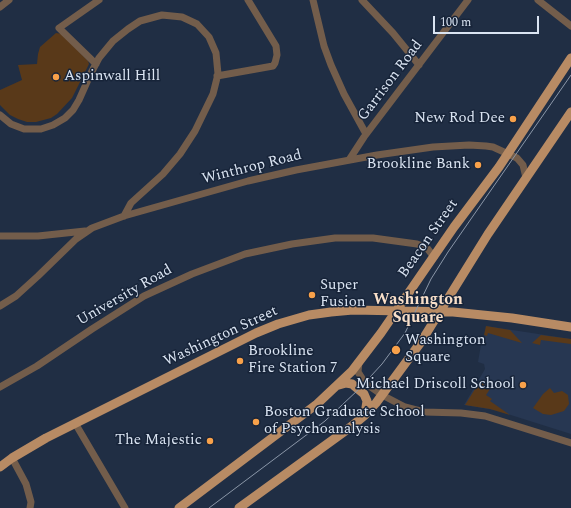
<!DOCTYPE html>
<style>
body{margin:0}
#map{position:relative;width:571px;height:508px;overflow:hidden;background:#202e44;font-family:Spectral,serif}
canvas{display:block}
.scale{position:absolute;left:433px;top:16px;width:106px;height:18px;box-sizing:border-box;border:2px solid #dae4f2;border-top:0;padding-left:5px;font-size:12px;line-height:14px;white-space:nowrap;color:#dae4f2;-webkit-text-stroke:3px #172439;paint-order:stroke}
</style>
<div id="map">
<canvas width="571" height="508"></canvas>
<div class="scale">100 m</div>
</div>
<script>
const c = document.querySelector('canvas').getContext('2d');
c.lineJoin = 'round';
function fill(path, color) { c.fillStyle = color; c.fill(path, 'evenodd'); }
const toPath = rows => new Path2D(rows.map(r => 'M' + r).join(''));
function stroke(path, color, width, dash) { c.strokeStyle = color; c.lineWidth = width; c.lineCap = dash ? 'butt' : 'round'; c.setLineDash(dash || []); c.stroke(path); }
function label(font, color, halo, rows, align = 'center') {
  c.font = font + ' Spectral,serif'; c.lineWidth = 3; c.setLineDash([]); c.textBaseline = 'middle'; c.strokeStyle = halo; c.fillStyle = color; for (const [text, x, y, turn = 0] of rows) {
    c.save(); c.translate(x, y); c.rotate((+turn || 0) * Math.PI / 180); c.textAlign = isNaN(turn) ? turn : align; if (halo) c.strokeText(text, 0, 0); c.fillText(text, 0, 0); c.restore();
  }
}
fill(toPath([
 [486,326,571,339,571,434,495,410,464,405,485,369,484,364,478,362,482,339,484,339]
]), '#273752');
fill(toPath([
 [56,33,62,34,88,61,89,64,72,98,57,114,51,118,36,122,27,122,18,119,10,115,0,105,0,90,22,80,18,65,37,64,38,54,40,47],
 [486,326,510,330,522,343,488,333,487,336,484,335],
 [541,335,571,339,571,344,541,340,540,345,532,343],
 [480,381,490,389,486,395,492,399,490,401,510,415,490,409,465,405],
 [550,388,554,393,562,391,568,395,569,404,564,411,551,415,543,414,533,408,543,394]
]), '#593919');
stroke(toPath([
 [313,0,324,46,331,65,344,94,366,134],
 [362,0,393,33,419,65],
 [538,0,571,26],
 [0,7,9,0],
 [96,64,59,28,99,0],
 [217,76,273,66,275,63,277,55,276,46,248,0],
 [0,115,11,124,24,129,41,129,53,125,65,118,73,110,79,100,91,73,99,58,113,41,128,29,140,21,162,15,182,17,197,24,209,37,216,53,218,74,213,94,195,131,180,154,163,174,131,203,124,216],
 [349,160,364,137,468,0],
 [0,236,38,236,85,231],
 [0,306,16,296,38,276,76,239,92,228,124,216,248,181,296,170,377,155,433,147,469,145,486,146,493,147,517,158,523,165,526,178],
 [359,362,358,372,365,383,382,395,405,407,424,412,461,413,485,416,571,443],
 [0,387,37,366,92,329,144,296,192,274,245,254,292,244,335,238,373,238,417,244,427,248,434,257],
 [75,423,125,508],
 [12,458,26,484,31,502,30,508]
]), '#735d4b', 7);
stroke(toPath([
 [339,385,346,383,352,384,364,394,367,401,365,414],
 [0,467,12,458,46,438,256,333,278,324,309,315,331,312,353,310,453,312,512,318,571,327],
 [179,508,317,404,352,371,381,333,454,227,499,167,571,58],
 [239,508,352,426,365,415,376,403,421,342,488,234,571,112]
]), '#b88b64', 9);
stroke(toPath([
 [209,508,325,421,359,389,382,364,405,333,431,279,448,252,571,75]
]), '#8b97a8', 1);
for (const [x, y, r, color] of [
 [56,77,4,"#f8a14a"],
 [513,119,4,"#f8a14a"],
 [478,165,4,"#f8a14a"],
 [312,295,4,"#f8a14a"],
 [396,350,5,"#f8a14a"],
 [240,361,4,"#f8a14a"],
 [523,385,4,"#f8a14a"],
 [256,422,4,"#f8a14a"],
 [210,441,4,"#f8a14a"]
]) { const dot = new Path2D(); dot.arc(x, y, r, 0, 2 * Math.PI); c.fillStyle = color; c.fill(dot); stroke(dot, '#172439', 1.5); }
label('15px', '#dae4f2', '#172439', [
 ["Aspinwall Hill",64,77],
 ["New Rod Dee",505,119,"right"],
 ["Brookline Bank",470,165,"right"],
 ["Super",320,286],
 ["Fusion",320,303],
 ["Washington",405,341],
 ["Square",405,358],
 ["Brookline",248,352],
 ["Fire Station 7",248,369],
 ["Michael Driscoll School",515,385,"right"],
 ["Boston Graduate School",264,413],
 ["of Psychoanalysis",264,430],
 ["The Majestic",202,441,"right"]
], 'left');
label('15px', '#dae4f2', '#172439', [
 ["Garrison Road",391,81,-53],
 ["Winthrop Road",252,168,-14],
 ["Beacon Street",429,239,-55],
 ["University Road",125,296,-30],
 ["Washington Street",221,337,-25]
]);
label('bold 16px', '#f8dfc9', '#172439', [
 ["Washington",418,301],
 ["Square",418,319]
]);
</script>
